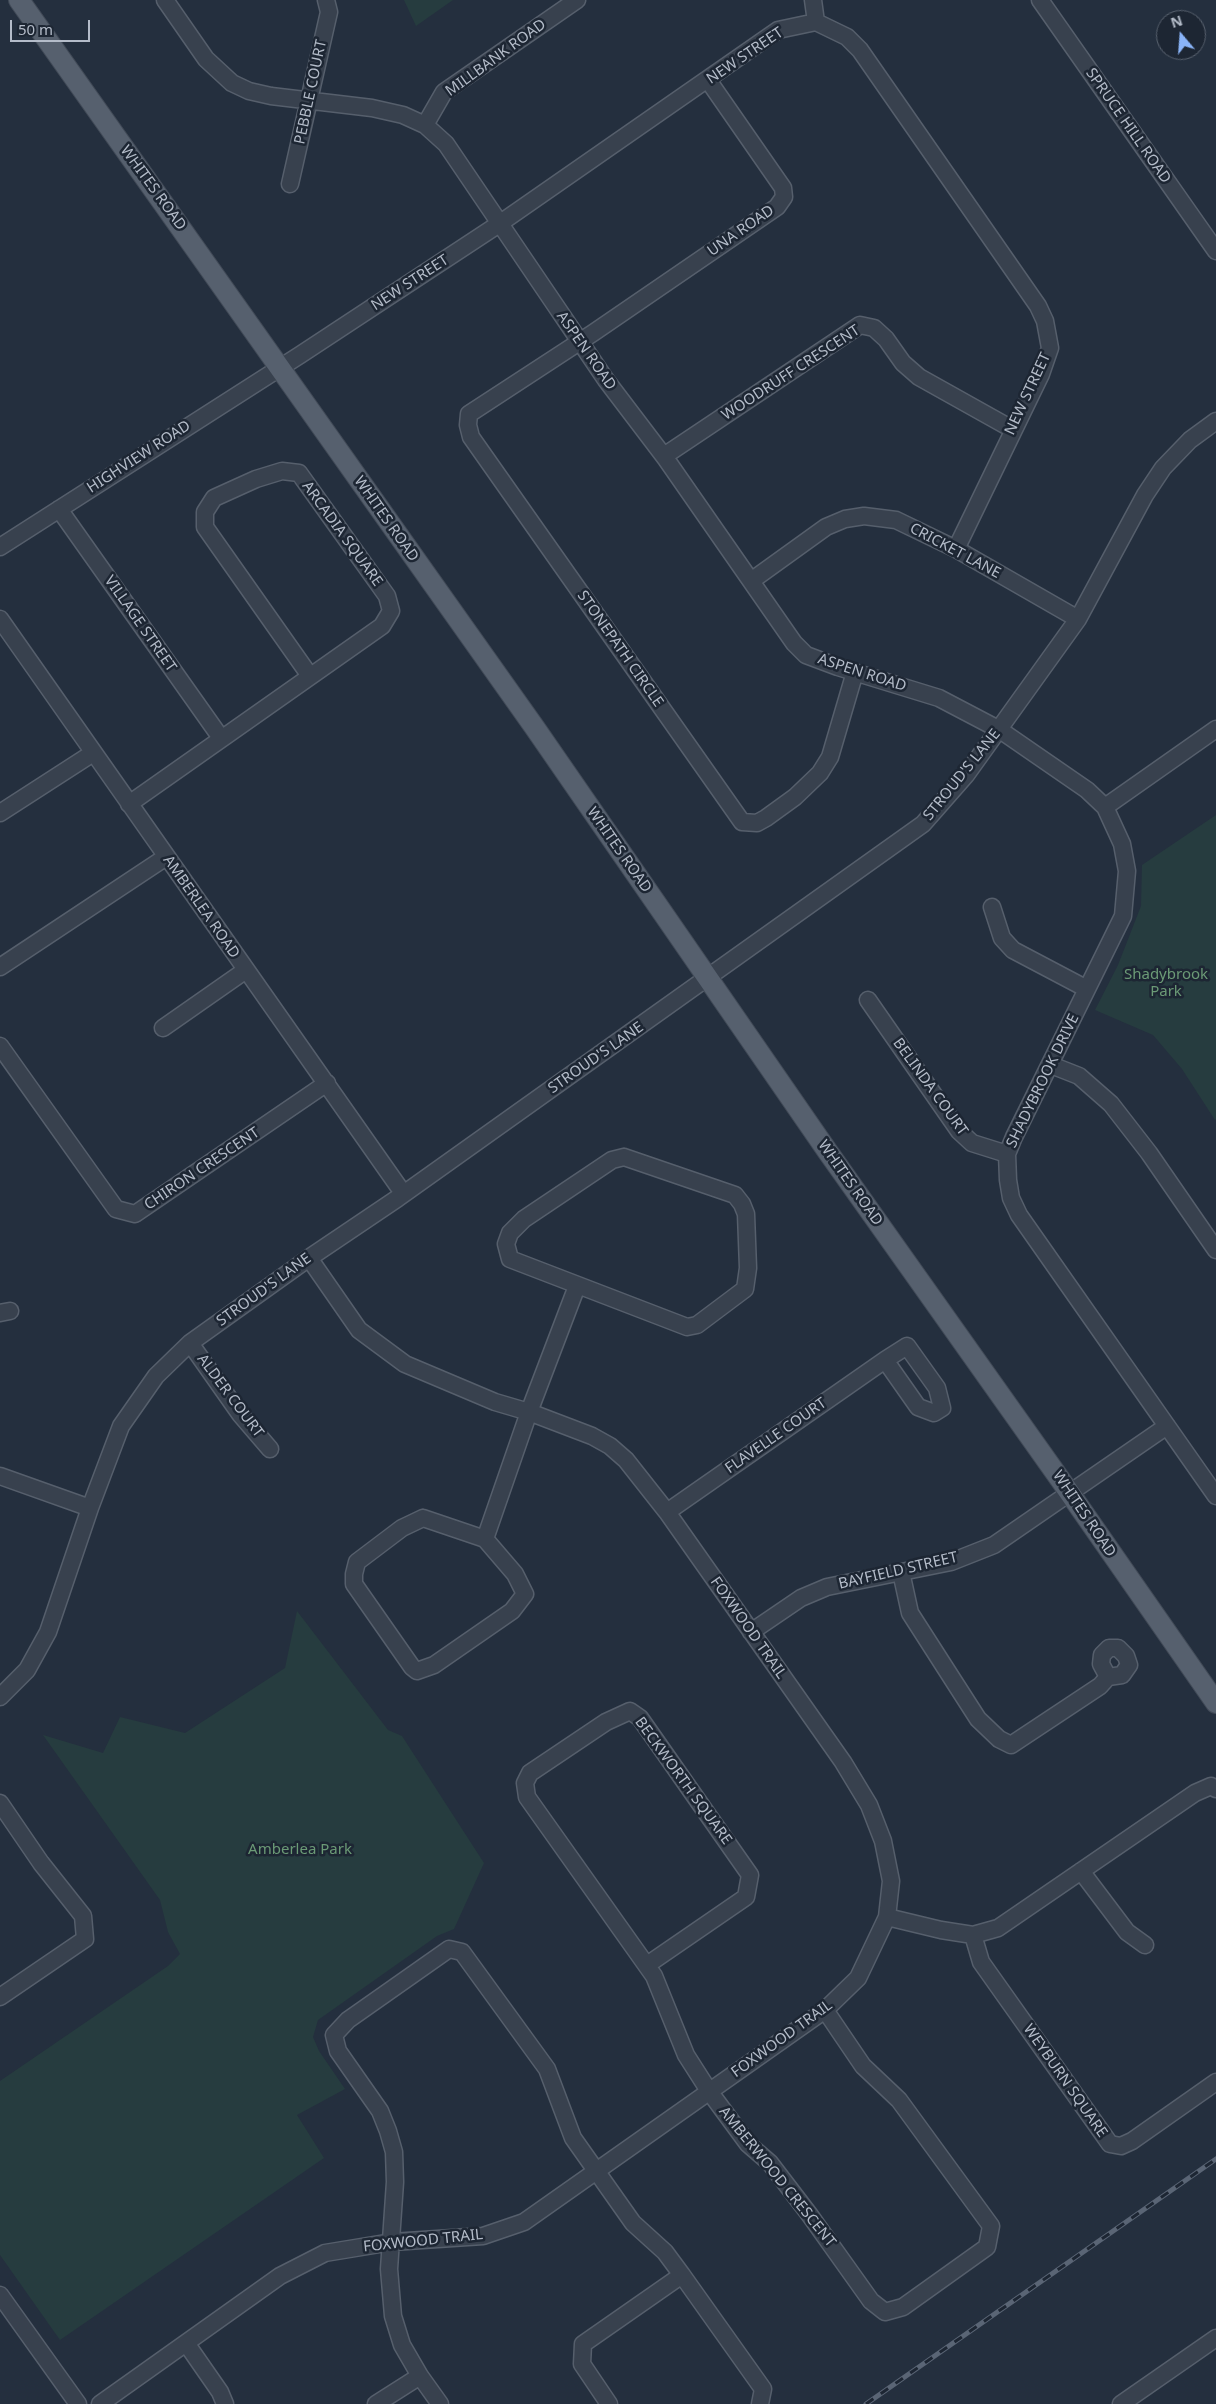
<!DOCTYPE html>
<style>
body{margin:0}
#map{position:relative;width:1216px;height:2404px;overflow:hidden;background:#242f3e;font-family:"Noto Sans",sans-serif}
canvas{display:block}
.north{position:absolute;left:1156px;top:10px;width:50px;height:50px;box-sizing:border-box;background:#1d2633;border:1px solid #59626f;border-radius:50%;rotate:342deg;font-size:14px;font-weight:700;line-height:20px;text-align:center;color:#b4bcc9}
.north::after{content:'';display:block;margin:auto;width:18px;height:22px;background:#8ab4f8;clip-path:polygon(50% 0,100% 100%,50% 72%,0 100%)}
.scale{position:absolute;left:10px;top:20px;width:80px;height:22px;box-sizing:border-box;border:2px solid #b4bcc9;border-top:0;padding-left:6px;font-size:15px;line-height:18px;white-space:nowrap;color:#b4bcc9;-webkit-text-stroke:4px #1d2633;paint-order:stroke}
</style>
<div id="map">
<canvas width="1216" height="2404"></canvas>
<div class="north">N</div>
<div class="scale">50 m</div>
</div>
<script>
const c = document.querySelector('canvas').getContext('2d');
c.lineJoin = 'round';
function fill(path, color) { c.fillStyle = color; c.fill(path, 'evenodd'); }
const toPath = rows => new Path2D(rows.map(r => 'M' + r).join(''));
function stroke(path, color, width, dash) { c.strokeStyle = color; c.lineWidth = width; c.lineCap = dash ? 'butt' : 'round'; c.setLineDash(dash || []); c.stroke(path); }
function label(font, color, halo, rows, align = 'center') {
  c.font = font + ' "Noto Sans",sans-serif'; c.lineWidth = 5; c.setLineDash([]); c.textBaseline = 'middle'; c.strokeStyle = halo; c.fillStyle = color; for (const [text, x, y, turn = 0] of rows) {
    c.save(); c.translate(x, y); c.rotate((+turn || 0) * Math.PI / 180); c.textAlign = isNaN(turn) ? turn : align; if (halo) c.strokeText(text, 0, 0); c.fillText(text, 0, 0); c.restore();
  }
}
fill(toPath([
 [404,0,453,0,416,26],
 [1216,815,1216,1119,1215,1120,1182,1069,1153,1035,1095,1010,1118,965,1141,906,1142,865],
 [297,1611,388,1730,402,1736,484,1863,454,1929,437,1936,318,2020,313,2037,319,2051,345,2089,297,2115,324,2158,60,2340,0,2255,0,2081,168,1966,180,1954,168,1932,160,1900,43,1735,103,1753,120,1717,185,1733,285,1668]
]), '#263c3f');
const minor = toPath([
 [165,0,206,59,232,83,249,91,271,96,372,108,403,115,425,125,446,144,606,380,666,459,794,643,806,655,838,667,939,698,1000,730,1087,790,1105,807,1122,844,1127,871,1123,916,1014,1137,1007,1154,1008,1180,1011,1198,1019,1215,1216,1496],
 [813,0,816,22],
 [1040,0,1216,251],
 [708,80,783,188,784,197,777,207,593,333,469,414,468,425,471,437,742,822,757,823,766,818,795,797,820,773,830,757,855,672],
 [425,125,444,92,577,0],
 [290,184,329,12,326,0],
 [664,456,860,325,874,328,886,339,903,363,919,377,1012,429],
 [59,509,221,738],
 [0,547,300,355,499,224,778,30,816,22,847,37,860,50,1038,306,1045,321,1050,348,1041,374,956,549],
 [751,581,826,527,845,519,864,516,896,520,956,549,1078,619],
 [0,619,403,1193],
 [129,804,382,626,391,611,387,596,299,473,282,471,256,479,214,498,205,512,205,527,310,676],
 [1105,807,1216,729],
 [0,813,93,753],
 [992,907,1002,938,1013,950,1087,989],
 [0,967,166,857],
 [868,1000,959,1131,972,1143,1007,1154],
 [163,1028,246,970],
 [0,1046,116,1209,135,1214,327,1083],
 [1051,1065,1079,1076,1111,1104,1149,1153,1216,1250],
 [624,1157,735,1195,742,1204,746,1214,748,1268,745,1289,697,1325,687,1327,510,1259,506,1244,510,1233,524,1219,612,1160,624,1157],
 [0,1313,10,1311],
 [190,1343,240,1414,270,1449],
 [0,1476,90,1508],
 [667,1512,885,1360,907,1346,937,1388,942,1408,934,1413,918,1407,885,1360],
 [423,1518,485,1539,515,1574,525,1594,512,1611,434,1665,417,1671,412,1667,354,1584,354,1574,357,1562,402,1528,423,1518],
 [485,1539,529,1412,577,1286],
 [901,1572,910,1613,978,1719,999,1739,1011,1745,1100,1686,1108,1677,1122,1675,1129,1665,1126,1656,1118,1648,1109,1648,1102,1655,1101,1664,1108,1677],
 [751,1632,801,1598,827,1587,951,1562,994,1545,1167,1426],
 [0,1697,27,1670,48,1632,90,1508,121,1426,156,1376,190,1343,309,1258,398,1198,923,824,966,775,1078,619,1145,495,1163,468,1190,440,1216,421],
 [0,1803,41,1863,83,1916,85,1939,0,1997],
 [1081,1871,1127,1932,1145,1945],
 [887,1917,941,1930,973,1935,998,1928,1195,1793,1211,1786,1216,1789],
 [973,1935,981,1962,1110,2144,1121,2146,1132,2141,1216,2082],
 [647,1965,746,1897,750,1875,640,1718,630,1711,606,1722,530,1773,525,1783,527,1797,654,1976,686,2055,709,2091,748,2144,770,2163,809,2214,871,2301,885,2312,903,2307,987,2247,991,2226,899,2100,863,2066,825,2010],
 [0,2295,78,2404],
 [186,2343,220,2392,225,2404],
 [100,2404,280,2276,325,2253,392,2242,483,2236,524,2222,825,2010,858,1978,887,1917,891,1881,883,1841,869,1805,843,1762,667,1512,626,1460,610,1446,592,1436,529,1412,495,1402,405,1364,359,1330,309,1258],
 [376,2404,420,2376],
 [440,2404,420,2376,402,2345,393,2316,389,2269,395,2182,394,2152,388,2131,380,2111,338,2051,334,2035,348,2020,449,1949,462,1952,547,2069,573,2138,633,2223,665,2252,682,2275],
 [609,2404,582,2364,583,2344,682,2275,763,2389,760,2404],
 [1121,2404,1216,2338]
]);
const major = toPath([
 [19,0,535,728,828,1152,1062,1482,1216,1703]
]);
stroke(minor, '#565f6c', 19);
stroke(major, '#414a57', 22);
stroke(minor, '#38414e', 16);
stroke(major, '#56606e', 20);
const rail = toPath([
 [866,2404,1216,2159]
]);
stroke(rail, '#5a6575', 5);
stroke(rail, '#1d2633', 3, [9]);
label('15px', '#b4bcc9', '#1d2633', [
 ["NEW STREET",745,56,-34],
 ["MILLBANK ROAD",496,58,-36],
 ["PEBBLE COURT",311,92,-78],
 ["SPRUCE HILL ROAD",1128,126,55],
 ["WHITES ROAD",153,188,54],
 ["UNA ROAD",741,231,-35],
 ["NEW STREET",410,283,-33],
 ["ASPEN ROAD",586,351,55],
 ["WOODRUFF CRESCENT",791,373,-33],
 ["NEW STREET",1028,394,-65],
 ["HIGHVIEW ROAD",139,457,-33],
 ["WHITES ROAD",386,519,55],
 ["ARCADIA SQUARE",342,534,54],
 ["CRICKET LANE",955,551,28],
 ["VILLAGE STREET",140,624,55],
 ["STONEPATH CIRCLE",620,649,55],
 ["ASPEN ROAD",862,673,18],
 ["STROUD'S LANE",962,775,-51],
 ["WHITES ROAD",619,850,55],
 ["AMBERLEA ROAD",201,907,55],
 ["STROUD'S LANE",596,1058,-35],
 ["SHADYBROOK DRIVE",1043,1081,-64],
 ["BELINDA COURT",930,1087,54],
 ["CHIRON CRESCENT",202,1169,-34],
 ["WHITES ROAD",850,1183,55],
 ["STROUD'S LANE",264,1290,-36],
 ["ALDER COURT",230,1396,53],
 ["FLAVELLE COURT",776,1436,-35],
 ["WHITES ROAD",1084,1514,56],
 ["BAYFIELD STREET",898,1571,-13],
 ["FOXWOOD TRAIL",748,1628,55],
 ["BECKWORTH SQUARE",683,1781,54],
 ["FOXWOOD TRAIL",782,2039,-36],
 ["WEYBURN SQUARE",1065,2081,55],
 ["AMBERWOOD CRESCENT",777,2177,51],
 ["FOXWOOD TRAIL",423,2241,-6]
]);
label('15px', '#6b9a76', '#1d2633', [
 ["Shadybrook",1166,975],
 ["Park",1166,992],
 ["Amberlea Park",300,1850]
]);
</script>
